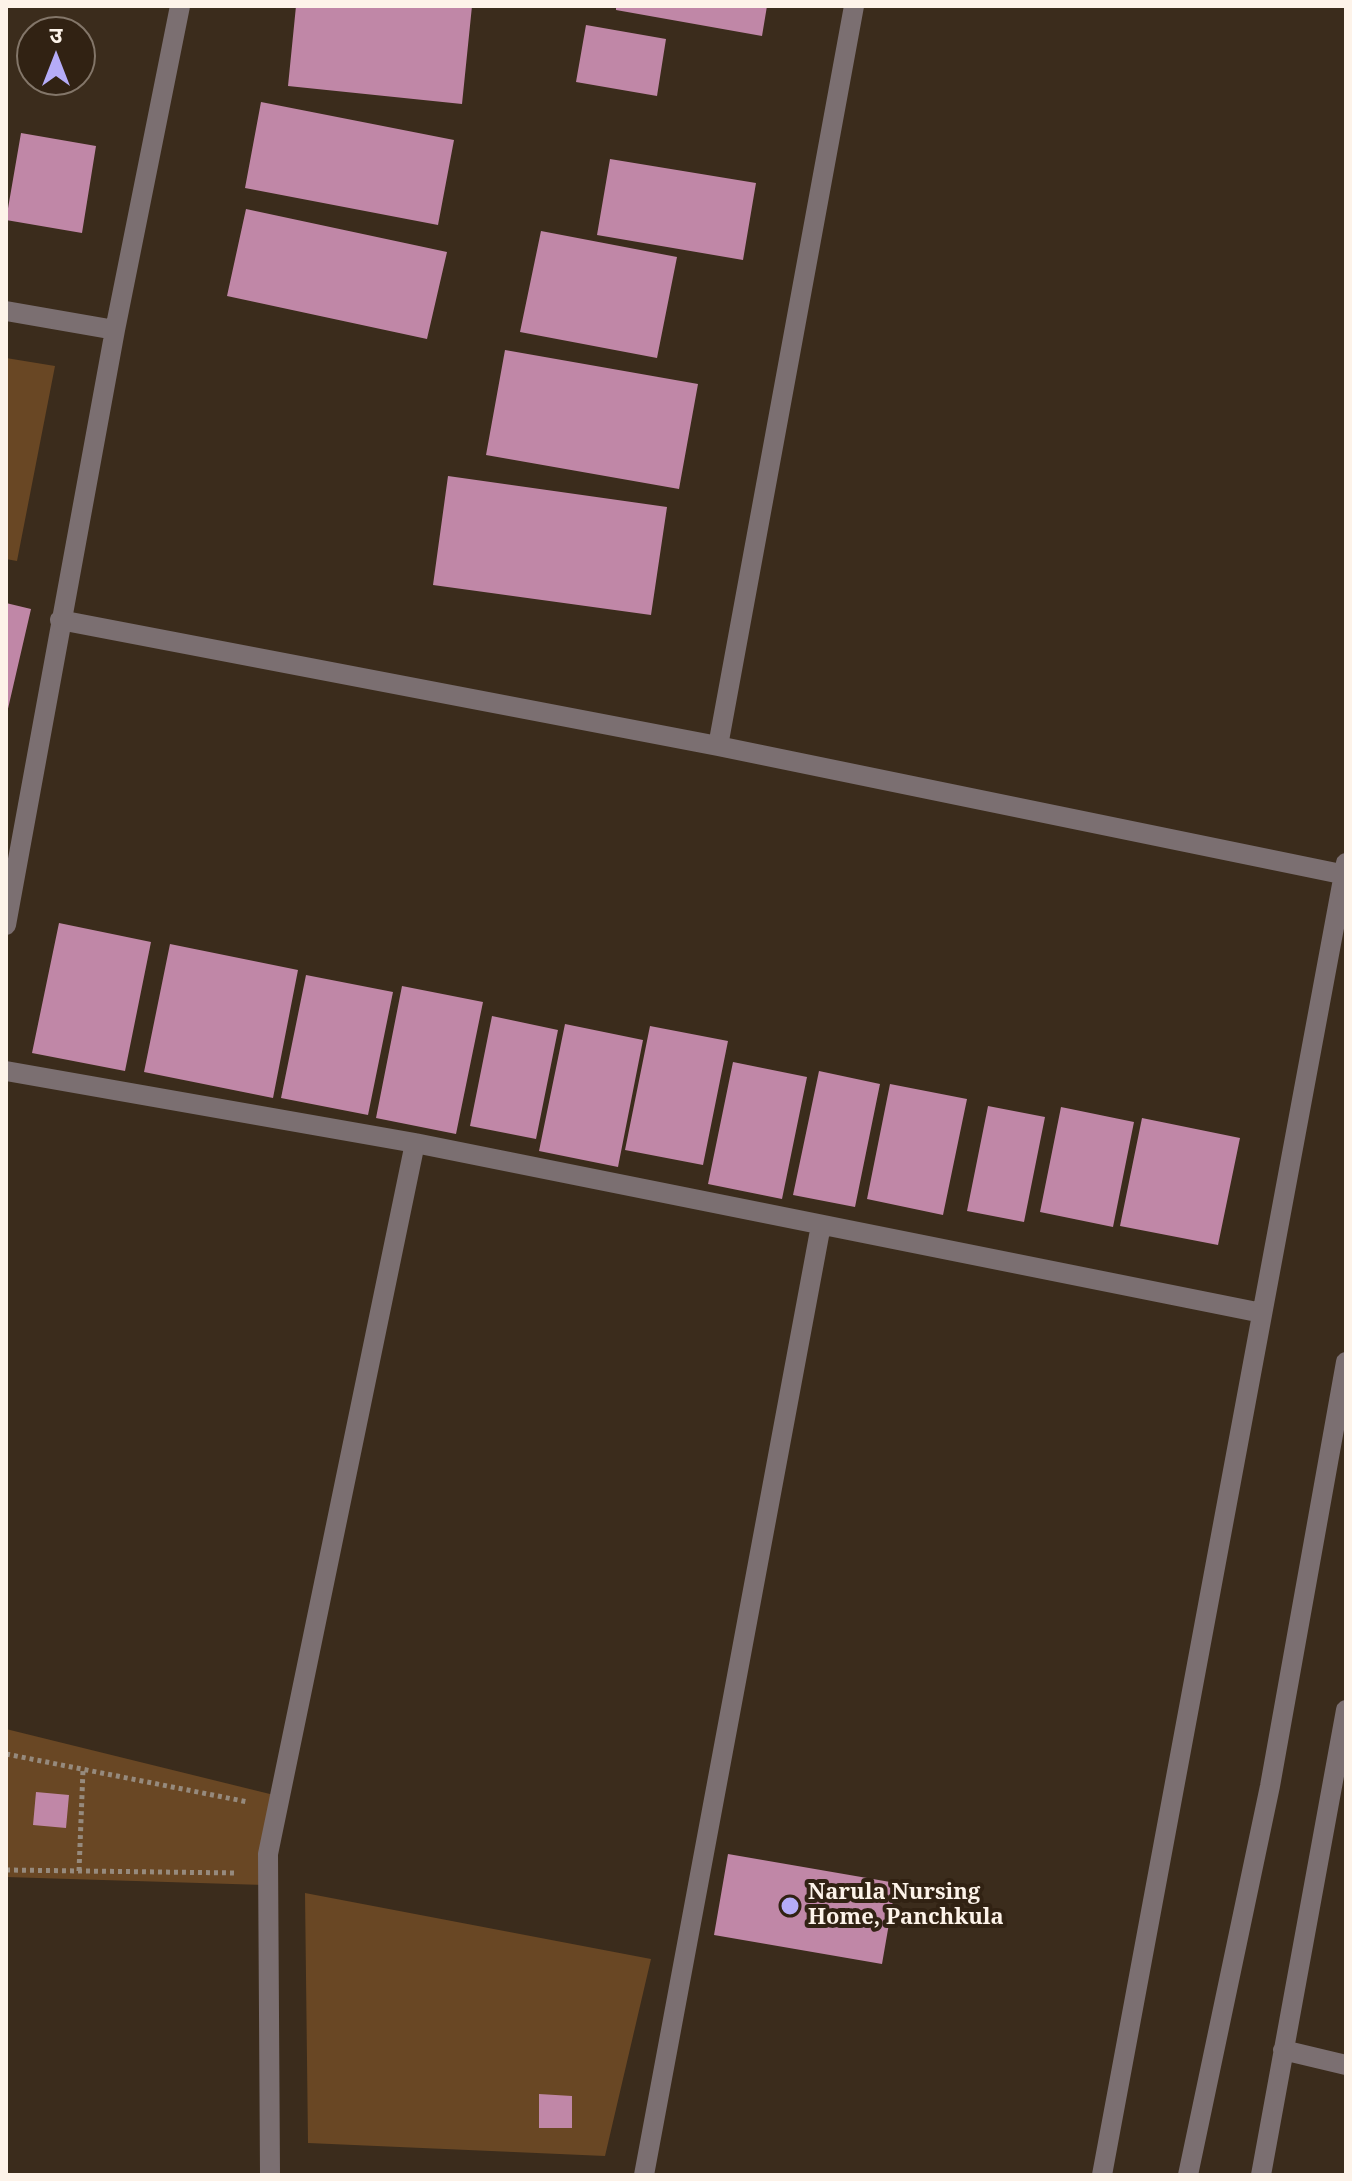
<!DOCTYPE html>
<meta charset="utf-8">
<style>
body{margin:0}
#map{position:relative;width:1352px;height:2181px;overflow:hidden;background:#3b2c1c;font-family:"Noto Serif","Noto Sans Devanagari",serif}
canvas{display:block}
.frame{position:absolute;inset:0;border:8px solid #fdf3e9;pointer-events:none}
.north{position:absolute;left:16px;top:16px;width:80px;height:80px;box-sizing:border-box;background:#312213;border:2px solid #837669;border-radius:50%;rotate:0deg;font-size:22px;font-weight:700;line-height:32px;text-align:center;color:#fdf3e9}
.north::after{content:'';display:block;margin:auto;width:28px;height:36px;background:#b5acf8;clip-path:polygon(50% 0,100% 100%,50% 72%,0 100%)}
</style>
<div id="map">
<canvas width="1352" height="2181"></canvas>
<div class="frame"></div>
<div class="north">उ</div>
</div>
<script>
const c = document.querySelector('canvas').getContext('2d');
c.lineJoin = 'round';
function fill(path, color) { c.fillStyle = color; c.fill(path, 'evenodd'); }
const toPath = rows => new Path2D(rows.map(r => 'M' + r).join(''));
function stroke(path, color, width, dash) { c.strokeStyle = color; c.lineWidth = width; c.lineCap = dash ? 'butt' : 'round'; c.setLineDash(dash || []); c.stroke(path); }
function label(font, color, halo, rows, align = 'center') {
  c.font = font + ' "Noto Serif",serif'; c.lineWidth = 8; c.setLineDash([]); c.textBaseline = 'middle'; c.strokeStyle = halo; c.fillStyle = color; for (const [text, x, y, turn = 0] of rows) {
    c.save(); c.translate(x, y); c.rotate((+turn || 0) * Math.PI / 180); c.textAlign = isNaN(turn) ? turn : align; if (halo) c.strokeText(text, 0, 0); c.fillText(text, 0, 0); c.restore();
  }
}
fill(toPath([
 [6,358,55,366,17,561,6,559],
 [6,1729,274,1795,264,1885,6,1877],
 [305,1893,651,1959,605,2156,308,2143]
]), '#694724');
fill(toPath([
 [296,6,472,6,462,104,288,86],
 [616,6,767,6,762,36,616,10],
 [586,25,666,39,657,96,576,82],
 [261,102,454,140,438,225,245,188],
 [21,133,96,146,82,233,6,220],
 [610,159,756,183,743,260,597,235],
 [246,209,447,252,427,339,227,296],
 [541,231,677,257,657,358,520,332],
 [505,350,698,384,679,489,486,455],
 [448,476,667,507,651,615,433,585],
 [6,603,31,609,7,713,6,713],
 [59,923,151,942,125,1071,32,1053],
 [170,944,298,970,273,1098,144,1072],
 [306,975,393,992,368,1115,281,1098],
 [402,986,483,1002,456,1134,376,1118],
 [492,1016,558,1030,536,1139,470,1126],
 [565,1024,643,1040,618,1167,539,1151],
 [650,1026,728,1041,703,1165,625,1150],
 [733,1062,807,1077,782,1199,708,1184],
 [819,1071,880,1084,855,1207,793,1195],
 [890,1084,967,1099,943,1215,867,1199],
 [988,1106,1045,1117,1024,1222,967,1211],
 [1061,1107,1134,1122,1113,1227,1040,1212],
 [1142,1118,1240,1138,1218,1245,1120,1226],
 [36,1792,69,1795,66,1828,33,1825],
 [728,1854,896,1883,882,1964,714,1935],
 [539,2094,572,2096,572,2128,539,2128]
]), '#c087a7');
stroke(toPath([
 [6,1754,248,1802],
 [6,1870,237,1873],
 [79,1871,83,1770]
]), '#968a7d', 5, [4, 4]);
stroke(toPath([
 [6,311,115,330],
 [60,620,718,746,1346,875],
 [718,746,854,6],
 [6,925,115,330,180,6],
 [6,1071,415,1143,1262,1313],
 [1283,2050,1346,2065],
 [270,2175,268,1854,415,1143],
 [644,2175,821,1225],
 [1102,2175,1346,863],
 [1188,2175,1270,1786,1346,1362],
 [1261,2175,1346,1710]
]), '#7b6f71', 20);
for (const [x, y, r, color] of [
 [790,1906,10,"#b5acf8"]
]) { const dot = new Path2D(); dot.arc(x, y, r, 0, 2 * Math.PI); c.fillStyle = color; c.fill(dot); stroke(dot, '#312213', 3); }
label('bold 22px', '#fdf3e9', '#312213', [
 ["Narula Nursing",808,1893],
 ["Home, Panchkula",808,1918]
], 'left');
</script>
